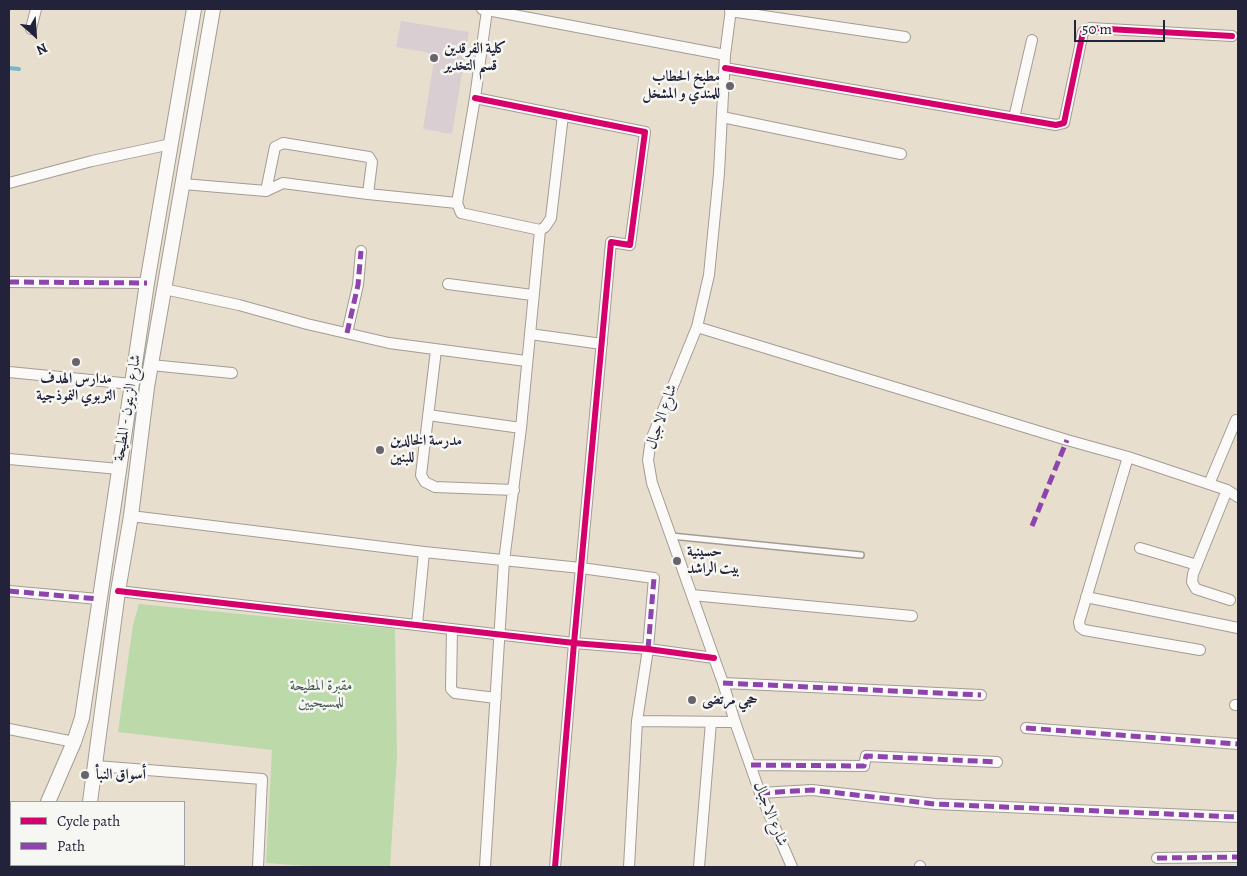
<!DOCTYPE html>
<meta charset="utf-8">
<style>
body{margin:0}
#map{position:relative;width:1247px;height:876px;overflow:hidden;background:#e8dece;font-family:Alegreya,serif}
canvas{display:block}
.frame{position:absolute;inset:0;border:10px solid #22223b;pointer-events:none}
.legend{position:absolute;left:10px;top:801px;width:175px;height:65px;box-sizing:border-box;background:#f6f6f2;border:1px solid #a1a1a9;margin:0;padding:6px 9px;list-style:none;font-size:15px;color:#22223b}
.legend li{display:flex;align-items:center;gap:10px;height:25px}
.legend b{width:25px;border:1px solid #a1a1a9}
.north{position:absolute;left:10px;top:10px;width:50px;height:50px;-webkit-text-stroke:4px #f6f6f2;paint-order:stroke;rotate:154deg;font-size:14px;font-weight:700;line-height:20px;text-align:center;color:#22223b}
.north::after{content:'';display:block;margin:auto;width:18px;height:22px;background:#22223b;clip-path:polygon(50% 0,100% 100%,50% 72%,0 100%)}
.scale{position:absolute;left:1074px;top:20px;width:91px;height:22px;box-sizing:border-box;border:2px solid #22223b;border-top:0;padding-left:6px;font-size:15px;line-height:18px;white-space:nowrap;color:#22223b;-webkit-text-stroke:4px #f6f6f2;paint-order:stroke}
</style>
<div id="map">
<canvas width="1247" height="876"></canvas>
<div class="frame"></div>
<ul class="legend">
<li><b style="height:6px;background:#d6006c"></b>Cycle path</li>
<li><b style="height:6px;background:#8e44ad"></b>Path</li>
</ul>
<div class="north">N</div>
<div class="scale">50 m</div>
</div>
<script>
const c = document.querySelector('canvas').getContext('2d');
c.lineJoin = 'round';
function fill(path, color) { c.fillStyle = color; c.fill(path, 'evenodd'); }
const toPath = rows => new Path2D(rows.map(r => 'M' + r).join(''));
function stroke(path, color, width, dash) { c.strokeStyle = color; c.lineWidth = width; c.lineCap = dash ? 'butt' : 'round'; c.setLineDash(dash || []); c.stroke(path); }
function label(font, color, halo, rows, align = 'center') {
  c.font = font + ' Alegreya,Amiri,serif'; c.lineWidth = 5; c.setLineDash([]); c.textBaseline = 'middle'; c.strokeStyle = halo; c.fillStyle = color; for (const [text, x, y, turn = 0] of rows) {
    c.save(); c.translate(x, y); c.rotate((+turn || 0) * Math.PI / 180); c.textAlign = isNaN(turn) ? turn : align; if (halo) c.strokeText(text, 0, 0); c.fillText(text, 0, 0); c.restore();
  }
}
fill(toPath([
 [139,604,395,629,397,756,390,867,323,867,266,863,272,750,118,732,133,625]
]), '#bbd9a9');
stroke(toPath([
 [9,68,19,69]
]), '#75b7c7', 4);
fill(toPath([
 [401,21,469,32,452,134,423,129,435,54,396,47]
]), '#d9ced1');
const service = toPath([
 [671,536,861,555]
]);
const minor = toPath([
 [482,9,725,55],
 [731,9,725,55,719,173,709,275,697,327,651,440,648,460,652,483,723,683,735,722,760,793,792,867],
 [487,10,475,98,457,203,461,213,540,230,545,227,551,218,563,115],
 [730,11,905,37],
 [31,29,36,9],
 [725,68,1056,125,1064,123,1083,32,1090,28,1232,36],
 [475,98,645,132,630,245,611,242,574,643,555,867],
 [722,117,901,154],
 [1014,118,1032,40],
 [9,183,92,161,171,144],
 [183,184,266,191,283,183,368,194,457,203],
 [266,191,275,147,283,143,369,157,372,162,368,194],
 [9,282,147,283],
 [448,284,532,295],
 [164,289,239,305,307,324,389,343,526,361],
 [697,327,1067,440,1128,457,1227,490,1238,497],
 [347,333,358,285,361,251],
 [530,334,602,344],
 [436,350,421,475,425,482,435,487,514,490],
 [151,365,232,373],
 [9,372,132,384],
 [428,415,521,428],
 [1128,457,1079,622,1080,627,1084,630,1200,650],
 [9,459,119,469],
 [1209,484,1236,420],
 [1227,490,1193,574,1192,582,1196,589,1230,600],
 [131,516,424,552,581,568,654,578,648,649,637,721,629,867],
 [1140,548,1197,565],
 [9,591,98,599],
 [118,591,574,643,648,649,714,658],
 [692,595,912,616],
 [1086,597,1238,628],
 [417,625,424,552],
 [452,629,451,689,455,693,496,698],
 [723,683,981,695],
 [1235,705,1238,705],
 [637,721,735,722],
 [1026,728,1238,744],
 [9,729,74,742],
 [751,765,864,766,866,756,997,762],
 [96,766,262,779,258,867],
 [760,793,812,790,935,804,1238,817],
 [9,851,11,851],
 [1157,858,1238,857],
 [485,867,504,561,521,428,540,230],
 [699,867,711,722],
 [920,867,920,866]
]);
const tertiary = toPath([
 [95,865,129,867]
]);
const secondary = toPath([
 [48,802,74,742,82,718,147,283,194,9],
 [90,802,118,591,131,516,147,387,213,9],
 [47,865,49,867],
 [79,867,79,865]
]);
stroke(service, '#a29c96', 8);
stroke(minor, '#a29c96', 12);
stroke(tertiary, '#a29c96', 15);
stroke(secondary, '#a29c96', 16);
stroke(service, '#fcfaf8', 5);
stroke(minor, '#fcfaf8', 10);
stroke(tertiary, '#fcfaf8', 12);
stroke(secondary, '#fcfaf8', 14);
stroke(toPath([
 [9,282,147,283],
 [347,333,358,285,361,251],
 [1032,526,1067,440],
 [9,591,98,599],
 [648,649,654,578],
 [723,683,981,695],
 [1026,728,1238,744],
 [751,765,864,766,866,756,997,762],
 [760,793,812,790,935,804,1238,817],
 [1157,858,1238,857],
 [920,867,920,866]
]), '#8e44ad', 5, [10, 5]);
stroke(toPath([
 [725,68,1056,125,1064,123,1083,32,1090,28,1232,36],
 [475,98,645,132,630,245,611,242,574,643,555,867],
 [118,591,574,643,648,649,714,658]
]), '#d6006c', 6);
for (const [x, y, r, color] of [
 [434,58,5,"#67646e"],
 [730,86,5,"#67646e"],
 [76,362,5,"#67646e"],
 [380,450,5,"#67646e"],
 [677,561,5,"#67646e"],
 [692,700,5,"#67646e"],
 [85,775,5,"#67646e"]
]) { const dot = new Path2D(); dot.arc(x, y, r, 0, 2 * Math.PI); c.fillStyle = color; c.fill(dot); stroke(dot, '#f6f6f2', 2); }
label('bold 15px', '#22223b', '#f6f6f2', [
 ["كلية الفرقدين",444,49],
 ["قسم التخدير",444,66],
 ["مطبخ الحطاب",720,77,"right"],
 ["للمندي و المشخل",720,94,"right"],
 ["مدارس الهدف",76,379,"center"],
 ["التربوي النموذجية",76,396,"center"],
 ["مدرسة الخالدين",390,441],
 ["للبنين",390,458],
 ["حسينية",687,552],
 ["بيت الراشد",687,569],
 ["حجي مرتضى",702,700],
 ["أسواق النبأ",95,775]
], 'left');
label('15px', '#22223b', '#f6f6f2', [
 ["شارع الزيتون - المطيحة",128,408,-81],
 ["شارع الاجبال",662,417,-71],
 ["شارع الاجبال",770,814,68]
]);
label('15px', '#455853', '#f6f6f2', [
 ["مقبرة المطيحة",321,686],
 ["للمسيحيين",321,703]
]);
</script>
